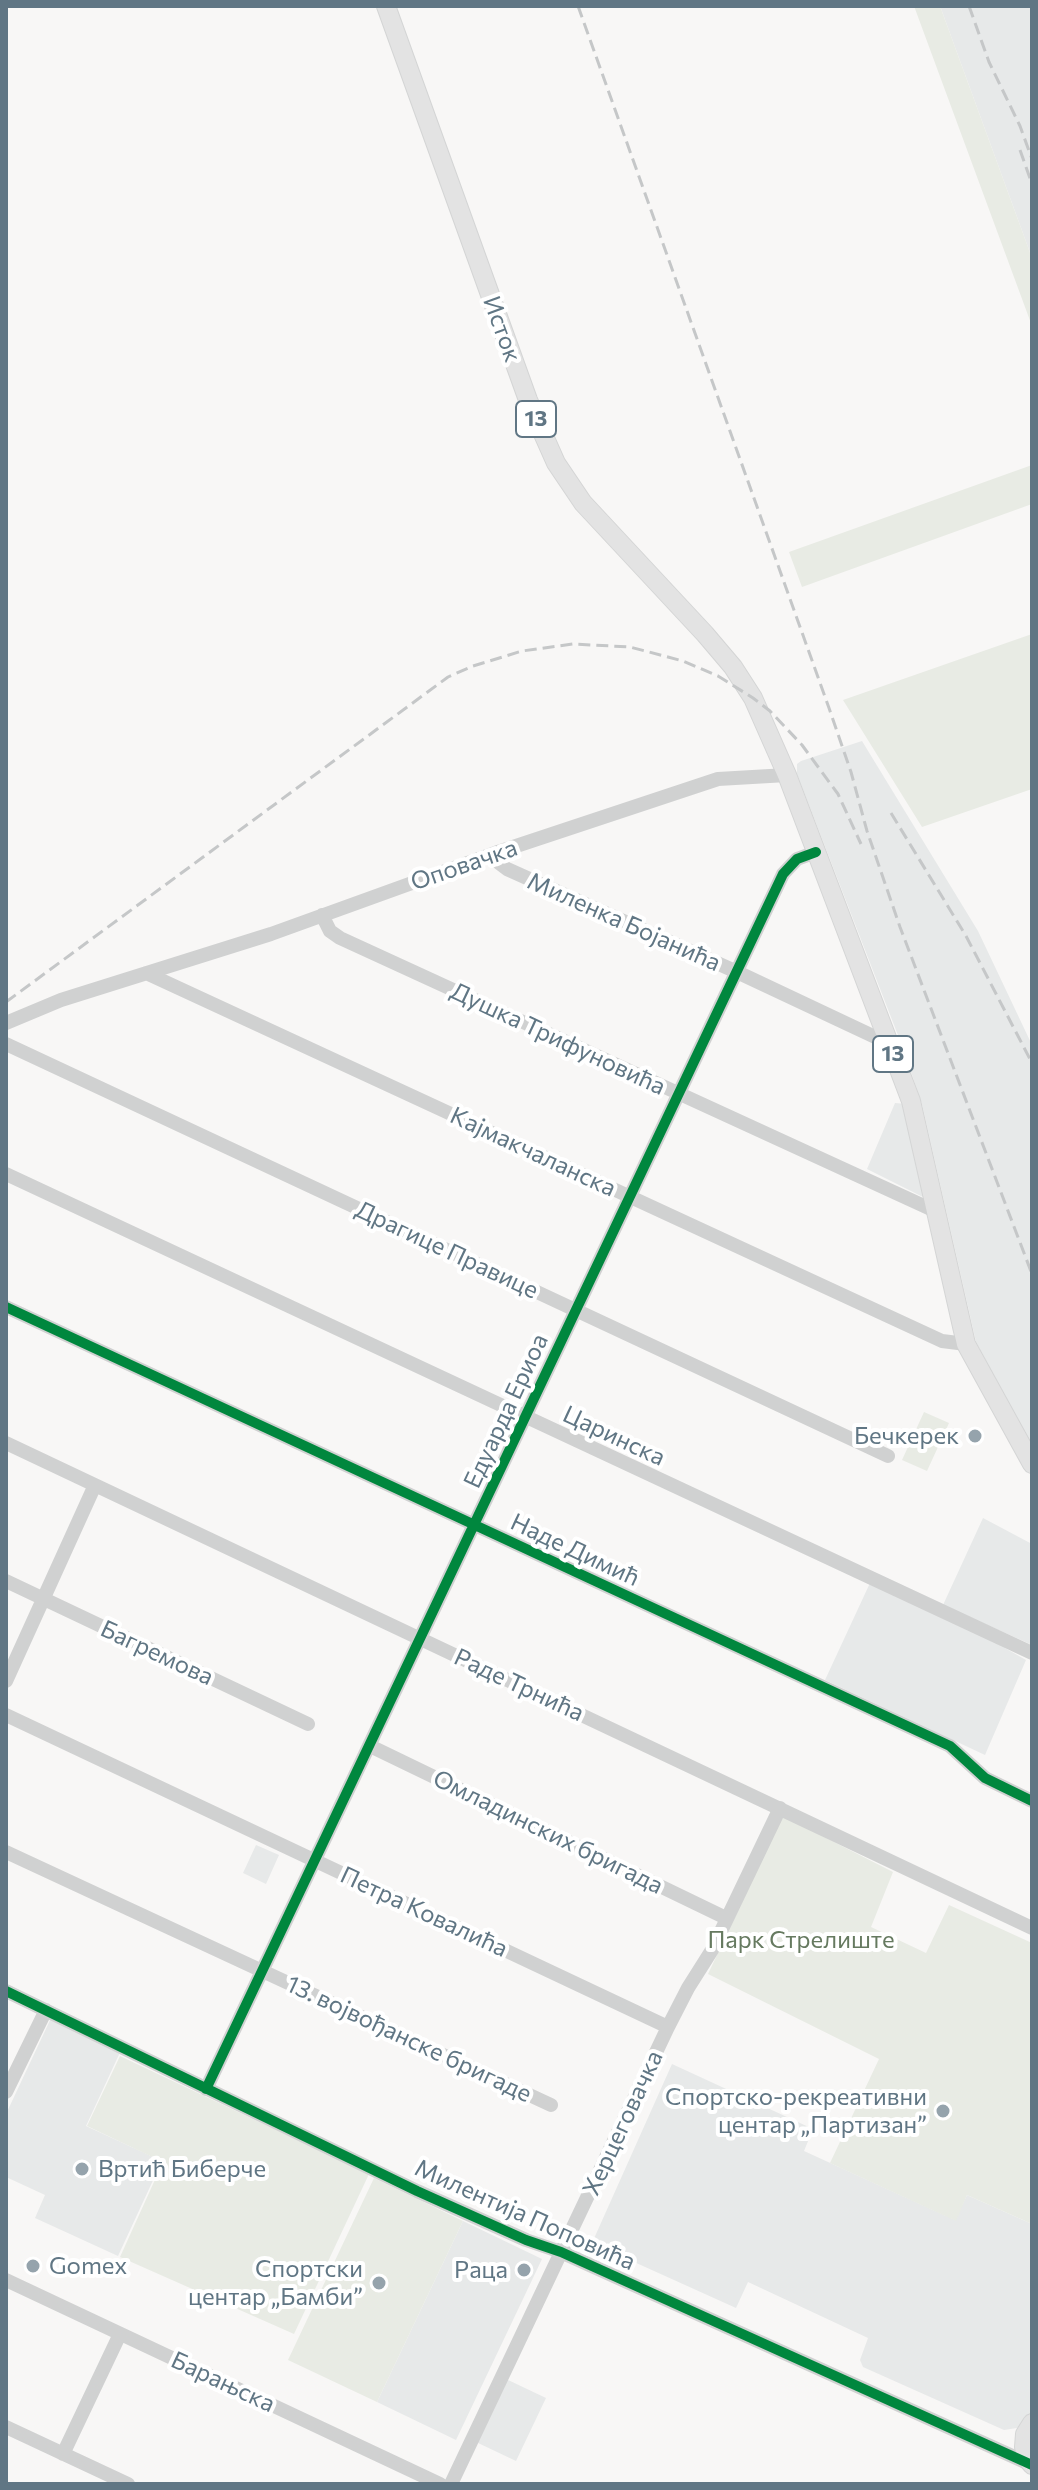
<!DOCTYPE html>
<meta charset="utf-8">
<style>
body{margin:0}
#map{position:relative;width:1038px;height:2490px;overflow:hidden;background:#f8f7f6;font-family:Commissioner,sans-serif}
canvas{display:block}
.frame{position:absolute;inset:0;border:8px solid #607684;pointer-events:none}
</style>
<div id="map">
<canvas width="1038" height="2490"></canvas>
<div class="frame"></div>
</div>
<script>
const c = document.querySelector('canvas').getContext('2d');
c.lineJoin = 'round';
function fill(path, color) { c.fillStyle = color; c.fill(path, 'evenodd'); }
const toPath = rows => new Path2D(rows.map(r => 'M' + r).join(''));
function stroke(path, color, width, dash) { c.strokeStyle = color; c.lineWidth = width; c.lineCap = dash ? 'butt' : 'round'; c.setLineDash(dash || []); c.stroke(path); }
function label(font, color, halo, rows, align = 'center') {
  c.font = font + ' Commissioner,sans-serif'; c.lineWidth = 8; c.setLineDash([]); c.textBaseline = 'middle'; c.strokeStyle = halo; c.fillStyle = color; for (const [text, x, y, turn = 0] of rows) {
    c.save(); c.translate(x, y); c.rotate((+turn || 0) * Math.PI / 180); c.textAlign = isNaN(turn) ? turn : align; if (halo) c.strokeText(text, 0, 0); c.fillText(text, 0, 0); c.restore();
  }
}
fill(toPath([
 [940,6,1032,6,1032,258],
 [862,741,978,931,1032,1045,1032,1445,976,1342,922,1104,901,1043,797,774,797,764,801,761],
 [895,1103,907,1104,928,1195,923,1197,867,1169],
 [983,1518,1032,1544,1032,1645,943,1605],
 [870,1583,982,1635,1026,1660,985,1755,825,1680],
 [256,1845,279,1855,266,1884,243,1873],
 [52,2016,122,2048,86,2126,162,2161,118,2256,35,2218,45,2195,6,2177,6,2114],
 [672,2064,813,2129,804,2151,955,2220,967,2195,1032,2224,1032,2413,1017,2428,1004,2430,863,2367,860,2360,868,2338,748,2282,736,2308,592,2243],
 [463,2221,542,2259,456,2440,377,2402],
 [506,2379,546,2398,516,2461,476,2442]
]), '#e7e9e9');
fill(toPath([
 [914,6,940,6,1032,258,1032,326],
 [1032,465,1032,504,802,587,789,552],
 [1032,634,1032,789,922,827,843,700],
 [924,1412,949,1423,927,1471,902,1460],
 [783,1816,893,1872,871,1927,926,1953,949,1905,1032,1943,1032,2224,967,2195,956,2221,830,2163,879,2059,708,1974],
 [120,2056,369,2174,294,2334,120,2257,163,2162,87,2126],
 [374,2178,463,2221,377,2402,288,2360]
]), '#e8ebe4');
const major = toPath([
 [386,6,528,400,556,463,583,503,705,634,733,667,753,698,787,775,911,1101,966,1344,1032,1464],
 [1032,2423,1025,2434,1024,2447,1028,2460,1032,2465]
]);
stroke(major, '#d4d5d5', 20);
stroke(toPath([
 [495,853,499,863,507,869,737,972,890,1044],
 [322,915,330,931,340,938,935,1211],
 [146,973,942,1341,966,1344],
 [6,1023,61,1000,271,934,495,853,718,779,787,775],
 [6,1044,888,1456],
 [6,1174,1032,1653],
 [6,1307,950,1746,985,1778,1032,1801],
 [6,1443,1032,1928],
 [6,1581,308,1724],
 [6,1681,95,1485],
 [6,1715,668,2027],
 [370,1746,726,1918],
 [6,1852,551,2105],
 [6,1991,417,2191,526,2240,561,2252,1032,2465],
 [206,2089,783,874,797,859,816,852],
 [6,2092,46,2010],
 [6,2280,440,2484],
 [6,2427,128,2484],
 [63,2454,120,2334],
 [451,2484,668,2027,688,1988,712,1950,780,1808]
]), '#d0d1d1', 14);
stroke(major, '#e3e3e3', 18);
stroke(toPath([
 [578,6,829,708,851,772,867,831,900,927,1032,1274],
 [969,6,989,62,1020,126,1032,159],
 [1020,150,1032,184],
 [891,813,966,936,1032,1063],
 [6,1002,448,677,473,666,522,651,573,644,630,647,683,661,718,676,753,698,770,711,802,745,838,794,861,844]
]), '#c5c7c8', 3, [12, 6]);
stroke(toPath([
 [6,1307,950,1746,985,1778,1032,1801],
 [6,1991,417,2191,526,2240,561,2252,1032,2465],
 [206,2089,783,874,797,859,816,852]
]), '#00873e', 10);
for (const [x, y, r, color] of [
 [975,1436,8,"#95a3ac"],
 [943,2111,8,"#95a3ac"],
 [82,2169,8,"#95a3ac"],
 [33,2266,8,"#95a3ac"],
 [524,2270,8,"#95a3ac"],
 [379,2283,8,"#95a3ac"]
]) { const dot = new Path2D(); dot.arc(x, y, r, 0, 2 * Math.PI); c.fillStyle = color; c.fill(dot); stroke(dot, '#fff', 3); }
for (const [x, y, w] of [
 [536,419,40],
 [893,1054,40]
]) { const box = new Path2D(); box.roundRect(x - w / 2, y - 18, w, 36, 6); c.fillStyle = '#fff'; c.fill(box); stroke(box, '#607684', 2); }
label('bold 22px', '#607684', null, [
 ["13",536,419],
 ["13",893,1054]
]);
label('24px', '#607684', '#fff', [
 ["Исток",502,329,70],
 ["Оповачка",464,865,-19],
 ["Миленка Бојанића",624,922,24],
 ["Душка Трифуновића",558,1039,25],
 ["Кајмакчаланска",533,1152,25],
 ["Драгице Правице",447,1250,25],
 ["Едуарда Ериоа",506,1411,-65],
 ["Царинска",614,1436,25],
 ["Наде Димић",575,1550,25],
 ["Багремова",157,1653,25],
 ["Раде Трнића",519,1685,25],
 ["Омладинских бригада",548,1832,26],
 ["Петра Ковалића",424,1912,25],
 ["13. војвођанске бригаде",409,2039,25],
 ["Херцеговачка",623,2123,-65],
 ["Милентија Поповића",525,2215,24],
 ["Барањска",223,2382,25]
]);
label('24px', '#607684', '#fff', [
 ["Бечкерек",959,1436],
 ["Спортско-рекреативни",927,2097],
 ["центар „Партизан”",927,2125],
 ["Вртић Биберче",98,2169,"left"],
 ["Gomex",49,2266,"left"],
 ["Спортски",363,2269],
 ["центар „Бамби”",363,2297],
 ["Раца",508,2270]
], 'right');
label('24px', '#667a60', '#fff', [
 ["Парк Стрелиште",801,1940]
]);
</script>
